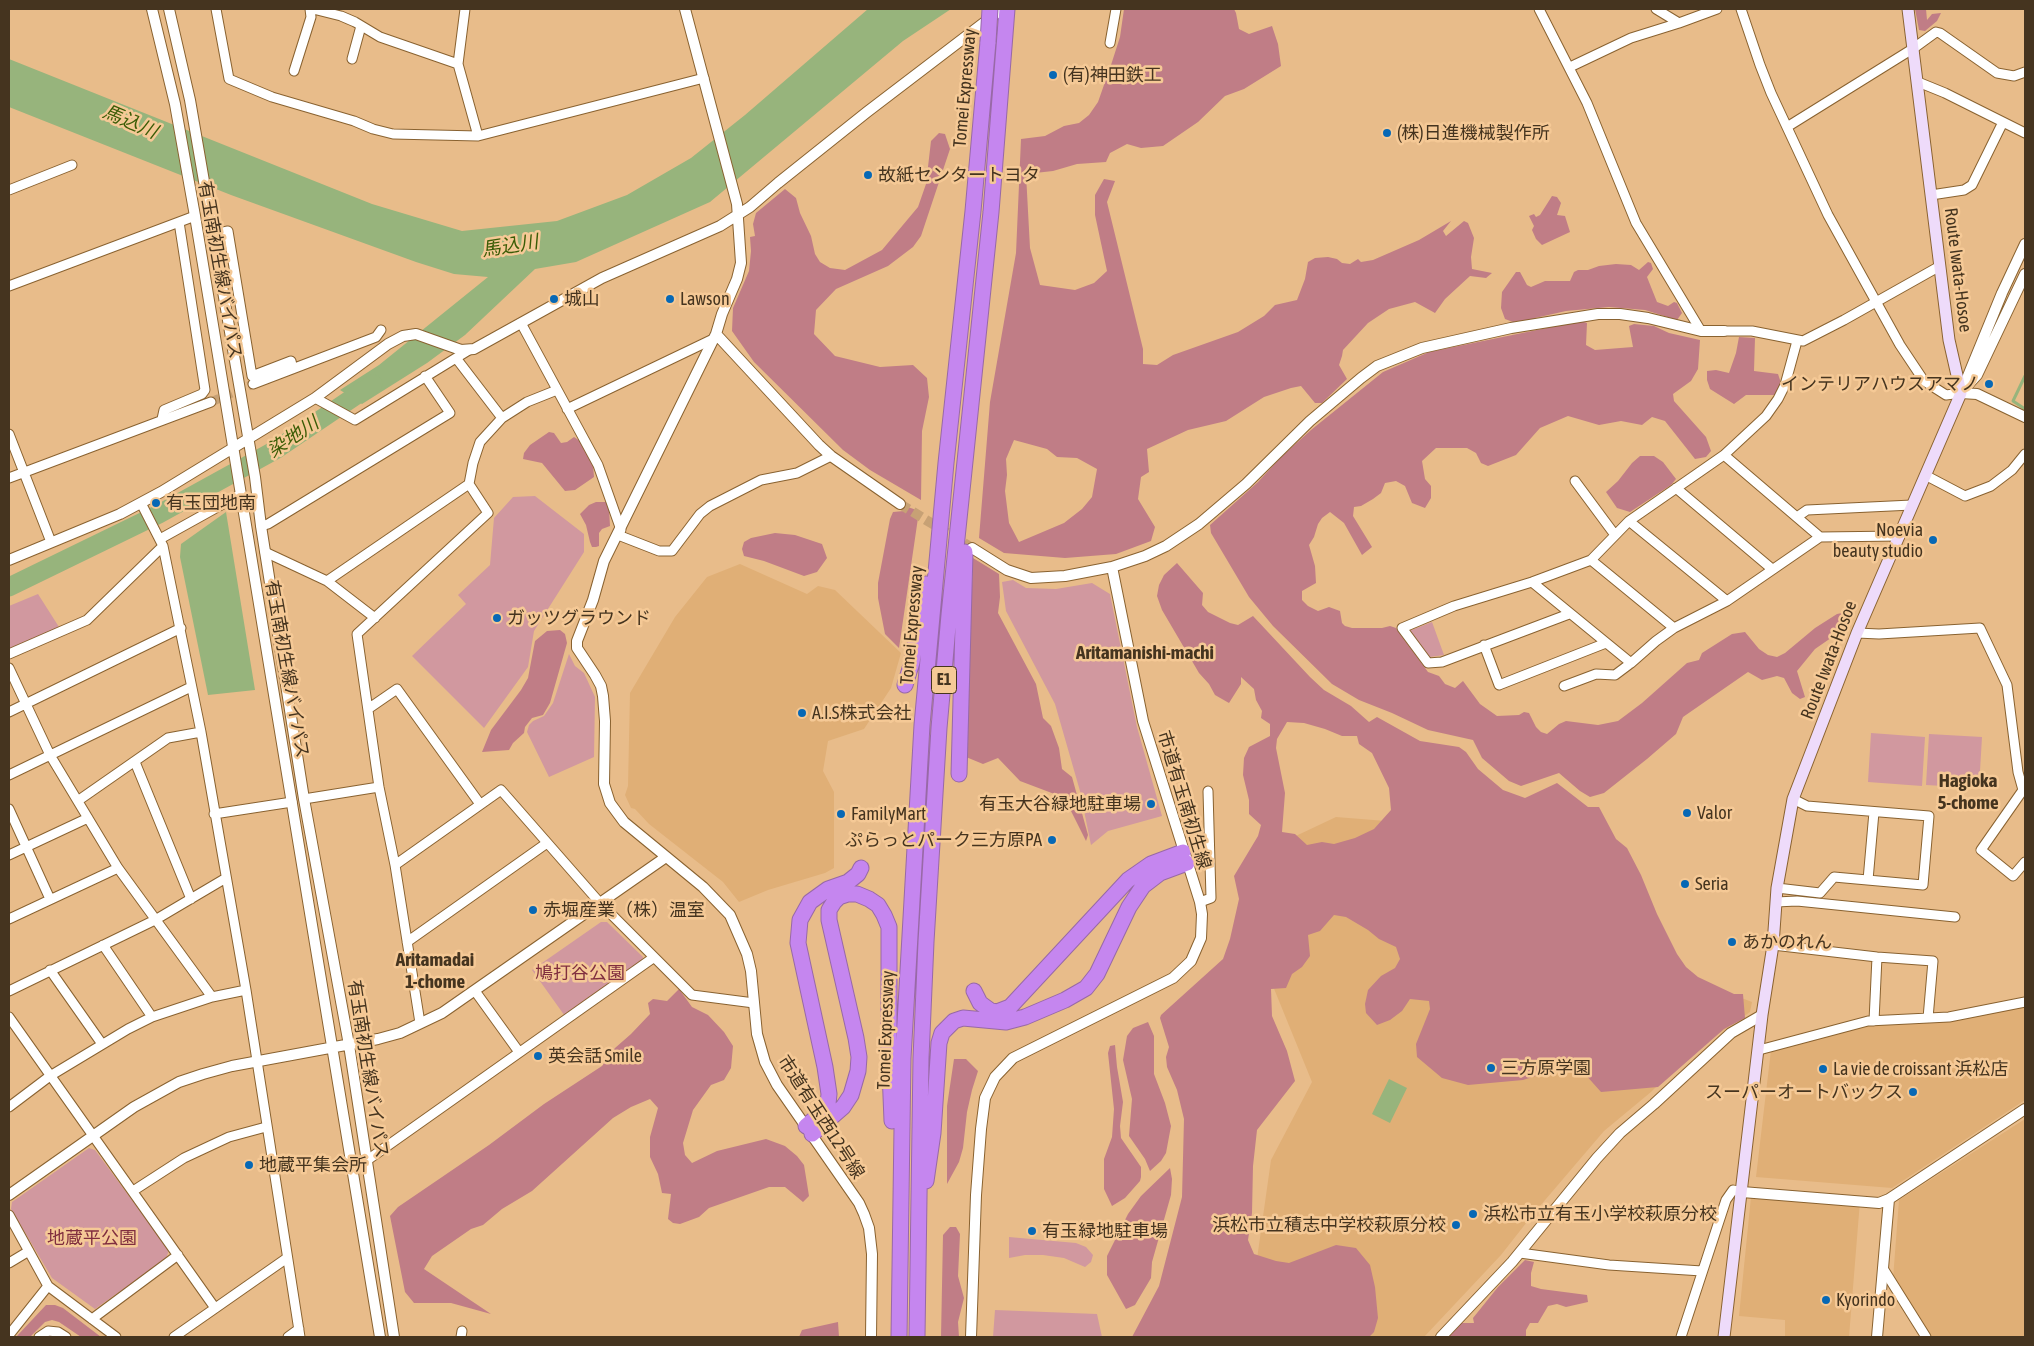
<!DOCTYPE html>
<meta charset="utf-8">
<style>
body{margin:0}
#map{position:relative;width:2034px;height:1346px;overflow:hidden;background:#e8bc8a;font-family:"Asap Condensed",sans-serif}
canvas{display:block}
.frame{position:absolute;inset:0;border:10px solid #45341f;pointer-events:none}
</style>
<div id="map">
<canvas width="2034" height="1346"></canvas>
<div class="frame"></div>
</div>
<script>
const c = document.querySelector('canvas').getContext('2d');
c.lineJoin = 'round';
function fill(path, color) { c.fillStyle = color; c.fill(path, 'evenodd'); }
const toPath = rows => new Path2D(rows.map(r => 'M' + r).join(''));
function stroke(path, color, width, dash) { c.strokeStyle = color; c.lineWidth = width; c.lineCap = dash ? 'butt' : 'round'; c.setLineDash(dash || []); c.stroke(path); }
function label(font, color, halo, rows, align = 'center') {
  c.font = font + ' "Asap Condensed","Noto Sans JP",sans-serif'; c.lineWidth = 5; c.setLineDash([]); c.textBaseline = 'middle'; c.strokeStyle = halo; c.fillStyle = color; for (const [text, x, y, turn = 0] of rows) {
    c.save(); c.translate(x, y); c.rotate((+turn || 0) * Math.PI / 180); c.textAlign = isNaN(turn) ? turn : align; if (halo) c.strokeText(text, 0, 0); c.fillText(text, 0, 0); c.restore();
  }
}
fill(toPath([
 [740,564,807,594,818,586,835,590,901,653,891,688,864,729,828,741,823,771,834,792,834,868,825,873,768,890,739,902,723,882,649,824,635,809,631,808,625,795,628,786,630,693,675,617,707,577],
 [1336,817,1461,827,1697,981,1752,1002,1750,1012,1688,1055,1651,1092,1604,1131,1534,1213,1501,1255,1424,1337,1369,1337,1256,1266,1271,1160,1312,1082,1266,969,1264,851],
 [2025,1006,2025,1100,1892,1188,1756,1177,1771,1050,1868,1025,1948,1021],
 [2025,1119,2025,1337,1931,1337,1893,1279,1899,1200],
 [1751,1197,1860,1201,1849,1337,1785,1336,1785,1320,1739,1316]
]), '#e0af76');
fill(toPath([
 [535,496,584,534,584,552,534,631,528,667,484,728,412,656,466,604,458,595,490,565,494,518,513,497],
 [1013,580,1026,588,1056,589,1092,583,1110,594,1137,727,1162,816,1108,831,1091,845,1080,791,1055,704,1006,611,1002,582],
 [38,594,59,627,9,650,9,606],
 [1432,622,1444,655,1430,657,1409,631],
 [569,654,575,666,584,673,595,697,594,757,549,777,527,732,529,725,533,721,544,716,553,703],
 [1871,733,1925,737,1922,786,1868,782],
 [1929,734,1982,737,1979,788,1926,785],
 [601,922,607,922,643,957,642,964,567,1019,532,970],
 [89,1148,95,1150,169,1250,166,1259,95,1309,52,1278,11,1209,12,1202],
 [1009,1237,1076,1243,1086,1247,1093,1255,1091,1262,1085,1267,1064,1258,1043,1255,1025,1255,1009,1258],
 [995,1310,1097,1314,1102,1337,993,1337]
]), '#d1989f');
fill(toPath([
 [1124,9,1234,9,1236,13,1239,29,1249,34,1272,26,1278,44,1281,66,1244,89,1225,96,1198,122,1163,146,1141,148,1127,144,1110,153,1106,162,1077,164,1053,171,1026,174,1030,248,1040,285,1075,290,1094,283,1107,271,1095,215,1095,195,1104,179,1115,181,1107,202,1143,349,1143,364,1157,365,1173,355,1238,332,1264,316,1275,305,1297,300,1305,279,1308,262,1315,258,1328,257,1337,259,1342,263,1350,264,1358,259,1361,262,1373,260,1419,240,1451,221,1443,231,1446,236,1464,221,1468,223,1474,238,1471,257,1472,269,1492,273,1486,278,1470,276,1445,299,1435,313,1415,302,1389,309,1368,323,1343,350,1342,356,1339,365,1347,379,1322,403,1315,403,1301,386,1291,388,1264,397,1226,421,1188,430,1147,449,1149,472,1141,477,1138,499,1155,527,1151,541,1116,554,1065,558,1004,553,979,538,990,402,1016,253,1021,139,1045,136,1064,126,1079,123,1089,115,1098,102,1111,65,1120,37],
 [1014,440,1047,449,1057,457,1077,458,1097,469,1092,497,1082,509,1064,523,1019,542,1009,523,1005,491,1007,475,1006,459],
 [1915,9,1926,9,1927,20,1932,14,1941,13,1937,21,1925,31,1919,30],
 [939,133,945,134,950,149,921,236,913,247,888,266,836,289,816,310,814,334,835,356,880,367,913,365,927,378,929,397,922,431,921,500,870,470,843,450,754,362,732,331,733,308,749,271,751,251,750,237,755,236,753,224,756,213,785,189,796,198,800,213,811,236,815,254,820,262,830,268,845,270,882,250,918,207,926,184,931,141],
 [1552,196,1557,197,1561,203,1557,215,1565,216,1570,232,1542,245,1536,239,1532,230,1534,226,1529,216,1534,214,1536,217,1540,215],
 [1648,262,1651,263,1653,269,1647,277,1657,302,1668,306,1674,302,1677,303,1682,313,1677,320,1645,310,1609,307,1566,311,1535,318,1531,321,1513,322,1505,319,1501,308,1502,292,1516,272,1520,272,1527,285,1531,287,1545,281,1570,281,1574,272,1578,270,1588,270,1599,266,1616,264,1631,265,1639,270],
 [1581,321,1587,323,1586,345,1595,350,1633,347,1629,326,1634,324,1654,326,1669,333,1700,340,1698,369,1691,381,1673,394,1674,401,1706,437,1711,451,1706,457,1695,459,1665,421,1652,417,1642,425,1621,421,1599,425,1568,416,1540,428,1516,455,1488,466,1481,463,1476,453,1467,448,1436,448,1422,461,1425,479,1431,486,1431,498,1425,508,1412,503,1405,486,1396,481,1385,483,1381,493,1373,499,1361,506,1354,507,1353,516,1372,547,1362,555,1344,523,1330,512,1322,518,1318,524,1314,537,1309,545,1315,566,1316,583,1302,591,1302,600,1308,606,1318,611,1329,607,1340,611,1342,623,1345,626,1352,628,1382,628,1390,626,1396,628,1428,672,1439,676,1445,684,1455,688,1463,681,1480,704,1497,716,1519,715,1524,712,1529,713,1536,727,1541,732,1547,734,1559,724,1566,721,1598,725,1618,721,1642,703,1687,663,1699,660,1702,653,1732,634,1745,632,1759,649,1768,655,1777,657,1785,653,1815,628,1837,614,1852,611,1850,622,1841,631,1815,649,1797,671,1805,697,1800,699,1792,693,1784,678,1777,676,1762,680,1748,672,1683,717,1676,734,1647,759,1604,793,1590,797,1580,791,1559,773,1521,786,1509,781,1482,758,1473,740,1428,730,1392,713,1359,700,1332,684,1273,626,1249,597,1211,533,1210,525,1258,482,1281,457,1311,430,1383,372,1429,352],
 [1739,337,1755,338,1754,371,1778,374,1781,383,1775,395,1746,395,1734,404,1710,389,1707,380,1707,371,1716,370,1729,373,1736,353],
 [549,432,554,433,561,443,567,442,574,437,580,441,593,464,594,477,575,490,565,491,542,463,523,459,524,453,530,445],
 [1640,456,1654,456,1663,462,1676,479,1671,485,1630,512,1617,508,1606,492,1618,481,1632,463],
 [596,502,606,502,609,508,610,526,602,529,599,533,599,546,596,547,592,547,590,542,586,525,580,514,589,505],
 [908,507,919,511,899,648,885,634,878,598,878,583,890,519,893,512,904,511],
 [775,533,795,535,822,544,827,558,817,572,804,576,764,561,744,556,742,549,744,542,751,538],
 [973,558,999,574,1000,597,998,613,1036,684,1043,718,1051,726,1059,748,1062,769,1072,777,1088,835,1086,841,1067,803,1057,795,1020,781,998,758,983,764,966,757],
 [1177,563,1203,593,1202,605,1208,612,1230,623,1238,625,1253,616,1310,677,1324,690,1351,706,1369,722,1377,717,1420,741,1459,747,1466,752,1478,769,1503,790,1525,798,1557,783,1588,807,1599,807,1616,839,1627,848,1641,875,1657,914,1677,954,1686,967,1698,977,1734,994,1743,994,1745,1018,1724,1029,1658,1087,1601,1092,1584,1073,1565,1069,1545,1073,1523,1080,1468,1085,1442,1078,1417,1057,1416,1044,1430,1009,1429,1001,1410,999,1402,1011,1390,1020,1377,1025,1366,1013,1365,1004,1368,990,1381,976,1395,968,1400,959,1396,947,1379,939,1368,930,1346,917,1334,915,1320,931,1308,935,1310,956,1302,967,1292,974,1286,988,1271,989,1272,1016,1287,1051,1295,1081,1257,1130,1253,1166,1252,1213,1248,1240,1254,1254,1276,1261,1289,1263,1336,1245,1356,1248,1370,1265,1375,1287,1378,1318,1374,1332,1369,1337,1132,1337,1159,1286,1182,1197,1184,1119,1177,1090,1167,1067,1166,1057,1169,1047,1160,1018,1161,1015,1223,959,1230,939,1239,899,1234,876,1258,836,1261,825,1249,814,1249,800,1243,775,1244,758,1249,747,1270,736,1270,724,1261,718,1262,711,1256,700,1254,689,1241,677,1241,684,1229,703,1215,695,1209,684,1199,673,1162,610,1157,596,1159,585,1164,575],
 [1287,722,1304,723,1325,729,1342,736,1357,736,1359,744,1372,753,1389,788,1391,810,1374,829,1355,838,1334,844,1322,842,1307,845,1295,834,1282,832,1285,793,1276,748,1277,739],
 [560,630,565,634,567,643,550,703,543,715,532,718,525,727,524,733,513,743,509,750,482,752,491,730,521,690,528,678,535,641,547,631],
 [679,989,692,1007,708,1015,724,1032,733,1046,731,1068,724,1080,711,1085,693,1110,683,1143,685,1155,692,1163,717,1151,766,1139,785,1146,797,1156,804,1165,809,1196,803,1202,785,1187,769,1187,709,1208,699,1217,680,1224,673,1223,668,1219,671,1194,662,1193,658,1174,650,1157,650,1137,658,1108,650,1099,631,1107,613,1118,532,1191,502,1209,483,1225,471,1229,432,1256,424,1269,491,1314,451,1303,414,1303,405,1292,390,1216,398,1207,489,1145,544,1104,602,1066,615,1048,631,1034,650,1014,648,1003,653,999,667,1001],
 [1148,1022,1154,1036,1154,1074,1165,1103,1171,1126,1166,1153,1161,1161,1150,1171,1145,1159,1129,1136,1132,1099,1123,1060,1127,1036,1133,1028],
 [1115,1045,1117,1067,1123,1102,1120,1126,1121,1138,1141,1167,1141,1177,1140,1181,1125,1198,1112,1206,1104,1189,1104,1159,1112,1137,1114,1109,1108,1053,1110,1046],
 [954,1059,966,1059,978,1071,972,1090,967,1112,963,1148,959,1162,947,1184,947,1106],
 [1170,1168,1172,1179,1171,1195,1152,1262,1151,1278,1135,1305,1126,1309,1107,1275,1107,1256,1128,1214,1141,1196],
 [950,1227,956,1227,960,1234,958,1276,964,1298,958,1322,959,1337,941,1337,943,1235],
 [1525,1260,1534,1262,1531,1273,1531,1286,1541,1289,1587,1295,1588,1302,1566,1307,1557,1304,1548,1306,1538,1323,1530,1323,1526,1330,1526,1337,1447,1337,1461,1323,1474,1323,1473,1318,1498,1287],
 [46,1305,55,1305,63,1308,101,1337,81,1337,59,1322,52,1320,45,1322,30,1337,16,1337],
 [838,1322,839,1337,799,1337,802,1330]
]), '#c07d86');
fill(toPath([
 [868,9,951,9,903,41,710,202,576,262,535,269,465,335,427,363,362,404,340,390,379,365,488,277,454,274,416,262,231,195,9,107,9,59,372,204,462,231,557,221,627,195,691,158,745,115],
 [226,512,255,690,208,695,180,557,181,544],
 [1389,1079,1407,1088,1390,1123,1372,1114]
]), '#97b47c');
stroke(toPath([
 [2025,376,2013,401,2025,409]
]), '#97b47c', 3);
stroke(toPath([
 [9,587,159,514,277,449,373,384]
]), '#97b47c', 19);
stroke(toPath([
 [211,402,253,384]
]), '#c7a175', 9, [9, 4.5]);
stroke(toPath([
 [900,504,972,548]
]), '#c7a175', 10, [10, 5]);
const minor = toPath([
 [216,9,229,79,272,97,354,121,373,129,393,134,478,136,704,78],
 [313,9,341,16,355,22,380,37,458,64],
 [465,9,458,64,478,136],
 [1539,9,1587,103,1636,223,1701,331],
 [1656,9,1679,23,1717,9],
 [1741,9,1760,65,1771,93,1828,215,1900,345,1924,381,1946,395,1961,393],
 [1110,43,1116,9],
 [352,59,361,26],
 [1570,67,1631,38,1679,23],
 [294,71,311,17,310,9],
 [1918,82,1945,93,2025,133],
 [1787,127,1914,48,1936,32,1940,33,1997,73,2014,76,2025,72],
 [9,190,72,165],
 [1931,195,1964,190,1972,185,2003,122],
 [214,234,228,231,252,376,291,361,293,369],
 [9,286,195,216],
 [521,323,598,465,621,530],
 [1724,331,1752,331,1803,341,1844,320,1940,266],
 [456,358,502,418],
 [253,384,376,337,381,330],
 [315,398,355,420,469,350],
 [567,409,711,340],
 [162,419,164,410,202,394,205,390,179,222],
 [9,434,51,542],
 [1724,455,1820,537],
 [1925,475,1965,496,1991,486,2012,470,2025,454],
 [9,478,211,402],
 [1575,481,1615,535],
 [1676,488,1772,569],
 [141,503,163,546,201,732,246,990,300,1337],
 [1797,517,1807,510,1912,505],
 [1629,521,1727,601],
 [261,526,268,524,450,413,425,376],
 [618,535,659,551,672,551,700,514,710,506,761,480,797,473,831,456],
 [160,539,241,494],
 [265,552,327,581,375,618],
 [1591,560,1674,628],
 [327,581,469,484],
 [1532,582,1631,663,1656,641,1674,628,1727,601,1820,537,1900,536],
 [1569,614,1442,662,1428,663,1402,628,1454,606,1532,582,1591,560,1629,521,1724,455,1766,416,1778,399,1785,385,1797,341],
 [1857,633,1879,634,1980,628,2007,685,2018,772,2023,790,1981,850,2013,876,2025,862],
 [1484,645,1499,685,1606,643],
 [9,654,87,620,163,546],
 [9,668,50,755,118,868,212,997],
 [1564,686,1596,674,1615,675,1631,663],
 [368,709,397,689,480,804],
 [9,712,181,628],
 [135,762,191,899],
 [9,775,191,687],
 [304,799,379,787],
 [79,800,168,738,201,732],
 [9,809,50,899],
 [214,814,292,802],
 [9,855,88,818],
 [395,865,501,790,600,903,692,995,754,1003],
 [1868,880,1874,812],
 [1777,888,1820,893,1834,877,1923,885,1929,816,1807,806,1793,799],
 [1200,902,1211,898,1208,791],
 [1776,902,1797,901,1955,917],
 [9,919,118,868],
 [407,942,547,843],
 [103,945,152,1017],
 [1773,945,1877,957,1933,961,1928,1018],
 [50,970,102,1044],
 [9,991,155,920,226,878],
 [475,991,519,1052],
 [9,1017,215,1308],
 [1874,1021,1877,957],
 [420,1023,395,865,379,787,357,634,488,513,469,484,473,463,480,442,502,418,527,402,557,390],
 [1759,1050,1868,1021,1949,1017,2025,1002],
 [9,1107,50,1076,128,1029,152,1017,212,997,246,990],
 [366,1161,653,958],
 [133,1191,184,1158,229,1137,266,1127],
 [9,1215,48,1286,116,1337],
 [1520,1253,1609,1265,1702,1271],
 [9,1263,29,1251],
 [1884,1270,1926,1337],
 [92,1319,178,1255],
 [9,1335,48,1286],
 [39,1337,48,1331,58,1332,66,1337],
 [174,1337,287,1258],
 [288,1337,299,1329],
 [461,1337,462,1331],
 [1681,1337,1726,1200,1733,1190,1742,1192]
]);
const tertiary = toPath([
 [152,9,175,104,195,216,380,1337],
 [169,9,190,100,255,477,261,526,304,799,349,1045,394,1337],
 [685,9,737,204,741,263,737,279,722,314,716,334,604,561,593,600,577,641,577,648,595,675,601,686,603,696,605,721,604,784,610,803,624,822,703,887,730,915,747,954,751,971,757,1034,765,1062,777,1085,859,1203,864,1214,869,1228,872,1254,871,1337],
 [716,334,819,445,831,456,900,504],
 [1965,388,1977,375,2025,274],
 [1961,393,2002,293,2025,244],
 [1961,393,1977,394,2025,417],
 [972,548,1007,570,1031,578,1065,576,1112,567,1145,556,1166,546,1199,524,1246,484,1310,421,1361,378,1377,366,1422,348,1511,328,1598,314,1620,314,1648,318,1701,331,1724,331],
 [9,560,120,514,161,492,315,398,388,344,403,336,416,334,461,350,474,349,602,278,720,226,750,207,778,183,867,112,1002,9],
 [1742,1192,1879,1203,1889,1199,1877,1337],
 [9,1195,134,1107,179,1082,203,1074,232,1066,378,1039,400,1033,442,1013,666,857],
 [1889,1199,2025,1109],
 [971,1337,976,1195,981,1129,985,1098,995,1077,1013,1058,1173,978,1191,961,1201,938,1202,914,1200,902,1143,721,1112,567],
 [1441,1337,1512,1262,1597,1158,1620,1133,1654,1104,1731,1033,1762,1015]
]);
const secondary = toPath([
 [1724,1337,1762,1015,1773,945,1777,888,1793,799,1857,633,1961,393,1949,340,1908,9]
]);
const motorway = toPath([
 [905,685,912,662,926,584],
 [959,774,965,552],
 [974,991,980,1003,991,1011,997,1012,1010,1007,1128,880,1151,864,1183,852],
 [806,1126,824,1111,828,1104,829,1094,825,1067,798,943,800,920,810,902,828,889,848,882,858,874,861,868],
 [812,1134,843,1107,851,1095,858,1071,859,1057,856,1038,829,920,829,910,834,902,839,897,848,894,857,894,869,899,878,905,884,915,889,927,889,1046,892,1121],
 [926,1181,933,1133,939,1043,942,1033,954,1021,963,1018,1006,1022,1025,1017,1065,1000,1086,988,1097,974,1129,907,1143,886,1160,873,1187,863],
 [899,1337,903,1058,922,725,946,463,973,211,988,42],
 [917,1337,921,1058,926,942,939,728,949,615,991,212,1007,9]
]);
stroke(minor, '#896230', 11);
stroke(tertiary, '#896230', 12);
stroke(secondary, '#896230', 13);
stroke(motorway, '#9869a6', 17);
stroke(minor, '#fff', 9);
stroke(tertiary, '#fff', 10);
stroke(secondary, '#eedbfa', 11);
stroke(motorway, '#c586ef', 15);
const motorwayBridge = toPath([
 [988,42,990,9]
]);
stroke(motorwayBridge, '#9869a6', 17, []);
stroke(motorwayBridge, '#c586ef', 15);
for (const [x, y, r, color] of [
 [1053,75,5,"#0768b5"],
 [1387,133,5,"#0768b5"],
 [868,175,5,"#0768b5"],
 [554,299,5,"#0768b5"],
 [670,299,5,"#0768b5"],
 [1989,384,5,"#0768b5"],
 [156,503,5,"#0768b5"],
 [1933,540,5,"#0768b5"],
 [497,618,5,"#0768b5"],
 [802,713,5,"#0768b5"],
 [1151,804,5,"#0768b5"],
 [1687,813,5,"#0768b5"],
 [841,814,5,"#0768b5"],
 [1052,840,5,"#0768b5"],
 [1685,884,5,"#0768b5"],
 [533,910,5,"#0768b5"],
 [1732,942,5,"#0768b5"],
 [538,1056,5,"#0768b5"],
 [1491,1068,5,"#0768b5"],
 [1823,1069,5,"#0768b5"],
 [1913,1092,5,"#0768b5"],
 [249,1165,5,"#0768b5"],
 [1473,1214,5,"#0768b5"],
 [1456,1225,5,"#0768b5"],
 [1032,1231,5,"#0768b5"],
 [1826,1300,5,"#0768b5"]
]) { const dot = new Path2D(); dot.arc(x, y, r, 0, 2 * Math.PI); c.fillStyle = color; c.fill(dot); stroke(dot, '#f5c996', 2); }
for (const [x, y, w] of [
 [944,680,25]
]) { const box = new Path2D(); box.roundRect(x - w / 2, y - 13.5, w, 27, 4); c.fillStyle = '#f5c996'; c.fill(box); stroke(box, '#45341f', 1); }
label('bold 16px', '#45341f', null, [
 ["E1",944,680]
]);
label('18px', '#45341f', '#f5c996', [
 ["(有)神田鉄工",1063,75],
 ["(株)日進機械製作所",1397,133],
 ["故紙センタートヨタ",878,175],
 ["城山",564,299],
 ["Lawson",680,299],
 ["インテリアハウスアマノ",1979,384,"right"],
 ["有玉団地南",166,503],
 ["Noevia",1923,530,"right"],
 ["beauty studio",1923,551,"right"],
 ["ガッツグラウンド",507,618],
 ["A.I.S株式会社",812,713],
 ["有玉大谷緑地駐車場",1141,804,"right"],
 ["Valor",1697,813],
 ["FamilyMart",851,814],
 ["ぷらっとパーク三方原PA",1042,840,"right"],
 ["Seria",1695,884],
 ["赤堀産業（株）温室",543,910],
 ["あかのれん",1742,942],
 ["英会話 Smile",548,1056],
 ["三方原学園",1501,1068],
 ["La vie de croissant 浜松店",1833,1069],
 ["スーパーオートバックス",1903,1092,"right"],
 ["地蔵平集会所",259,1165],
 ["浜松市立有玉小学校萩原分校",1483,1214],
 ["浜松市立積志中学校萩原分校",1446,1225,"right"],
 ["有玉緑地駐車場",1042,1231],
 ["Kyorindo",1836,1300]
], 'left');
label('18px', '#45341f', '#f5c996', [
 ["Tomei Expressway",965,88,-85],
 ["有玉南初生線バイパス",220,270,80],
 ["Route Iwata-Hosoe",1958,270,83],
 ["Tomei Expressway",912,625,-85],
 ["Route Iwata-Hosoe",1829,660,-69],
 ["有玉南初生線バイパス",287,669,80],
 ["市道有玉南初生線",1184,800,73],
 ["Tomei Expressway",886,1030,-88],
 ["有玉南初生線バイパス",368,1069,81],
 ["市道有玉西12号線",821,1117,57]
]);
label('18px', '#802e3f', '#f5c996', [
 ["鳩打谷公園",580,973],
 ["地蔵平公園",92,1238]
]);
label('italic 19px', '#3a5c06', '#f5c996', [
 ["馬込川",130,122,23],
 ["馬込川",510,246,-9],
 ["染地川",293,437,-34]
]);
label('bold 19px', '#45341f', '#f5c996', [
 ["Aritamanishi-machi",1145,653],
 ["Hagioka",1968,781],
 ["5-chome",1968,803],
 ["Aritamadai",435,960],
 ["1-chome",435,982]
]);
</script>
